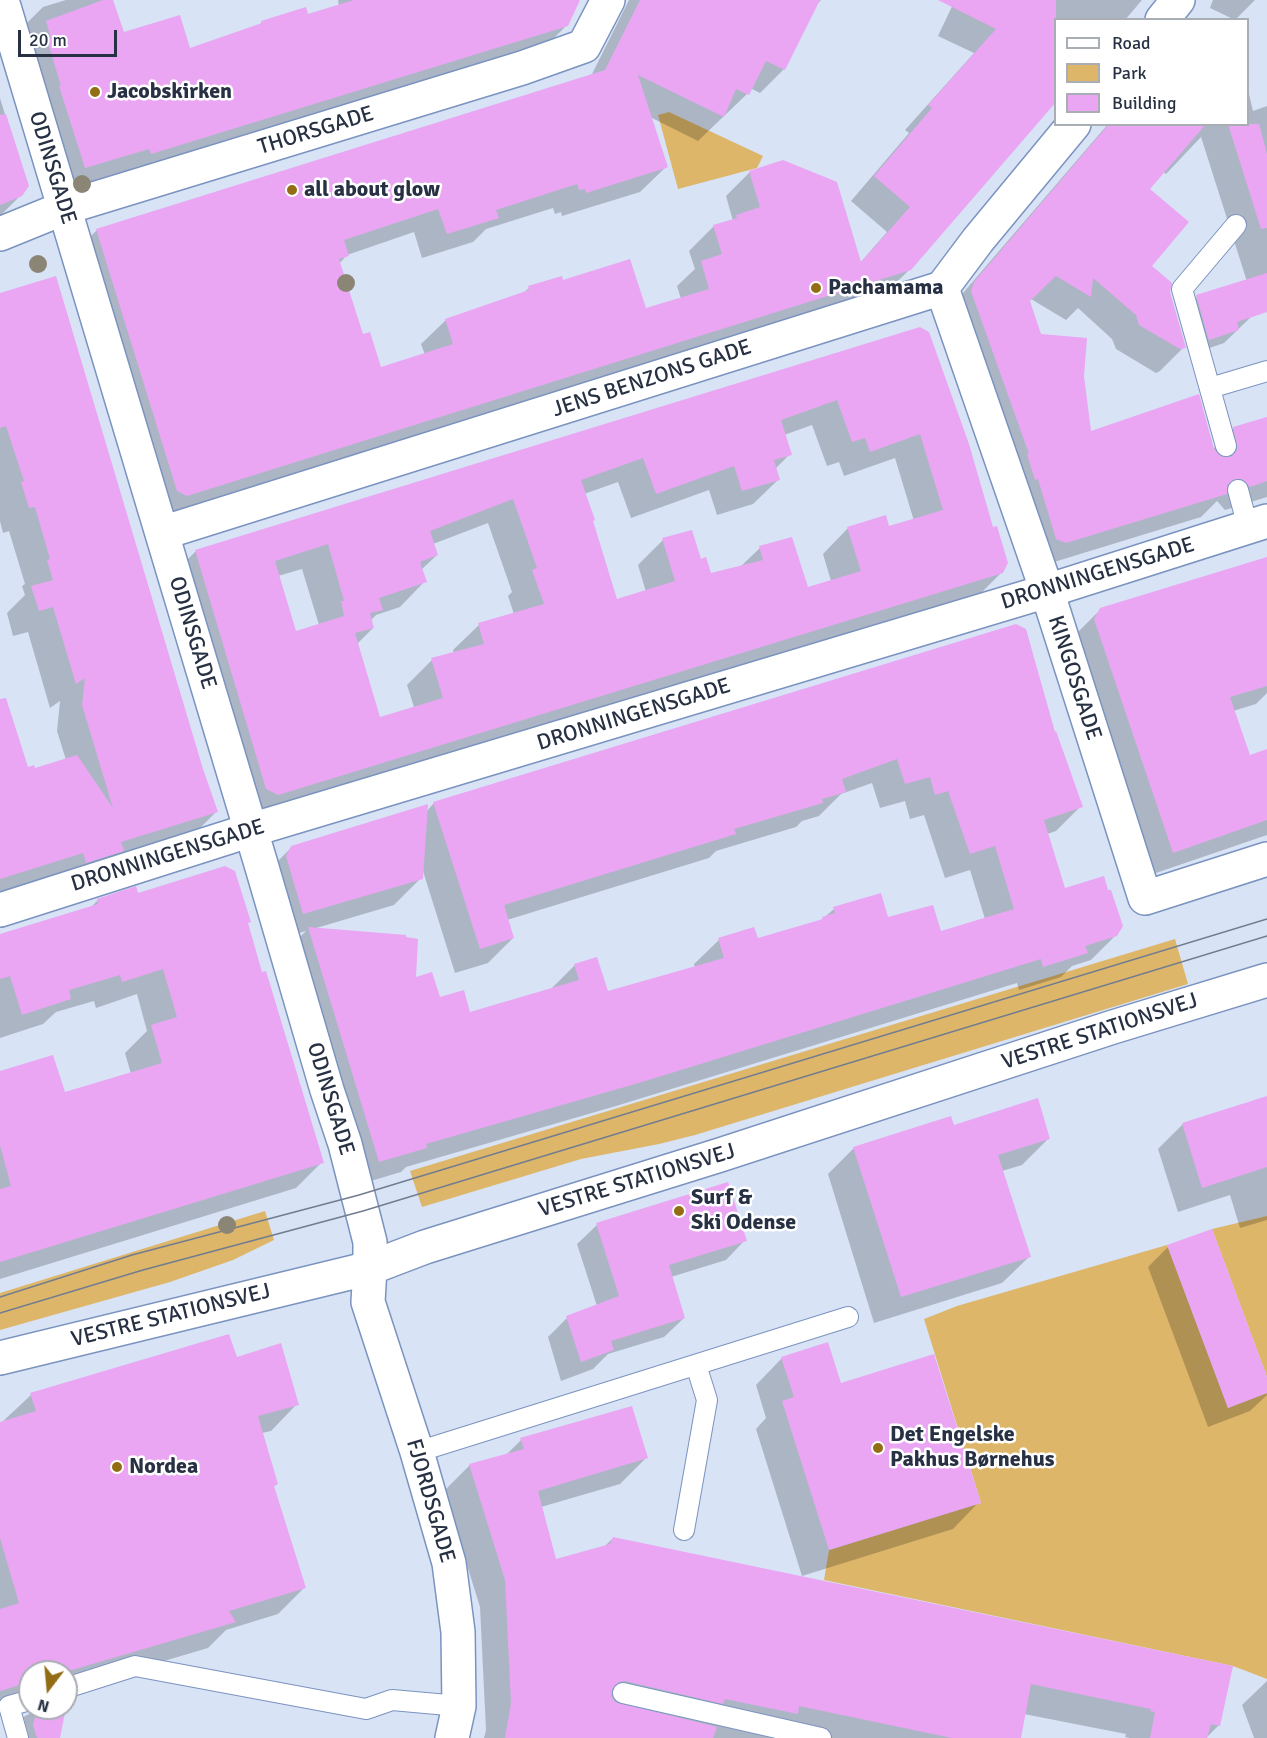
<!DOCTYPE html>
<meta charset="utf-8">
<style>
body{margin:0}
#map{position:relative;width:1267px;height:1738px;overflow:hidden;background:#d8e3f6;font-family:Signika,sans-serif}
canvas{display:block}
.legend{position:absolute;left:1054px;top:18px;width:195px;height:108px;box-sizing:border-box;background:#fff;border:2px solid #a9adb4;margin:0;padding:8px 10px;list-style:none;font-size:18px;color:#273143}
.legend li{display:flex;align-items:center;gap:12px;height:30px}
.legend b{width:30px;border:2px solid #a9adb4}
.north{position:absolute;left:18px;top:1660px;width:60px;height:60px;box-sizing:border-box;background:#fff;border:2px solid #a9adb4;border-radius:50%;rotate:196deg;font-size:16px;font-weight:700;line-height:24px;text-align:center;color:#273143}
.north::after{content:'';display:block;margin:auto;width:21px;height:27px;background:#926d14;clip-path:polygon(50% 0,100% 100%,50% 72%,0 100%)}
.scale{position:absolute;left:18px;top:30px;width:99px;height:27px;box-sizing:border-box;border:3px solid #273143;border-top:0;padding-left:8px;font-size:18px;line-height:21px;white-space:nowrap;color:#273143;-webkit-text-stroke:4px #fff;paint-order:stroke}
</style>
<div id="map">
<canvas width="1267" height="1738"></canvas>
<ul class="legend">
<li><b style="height:8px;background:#fff"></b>Road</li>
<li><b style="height:16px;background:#ddb66a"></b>Park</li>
<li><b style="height:16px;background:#eaa5f3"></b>Building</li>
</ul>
<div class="north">N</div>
<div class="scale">20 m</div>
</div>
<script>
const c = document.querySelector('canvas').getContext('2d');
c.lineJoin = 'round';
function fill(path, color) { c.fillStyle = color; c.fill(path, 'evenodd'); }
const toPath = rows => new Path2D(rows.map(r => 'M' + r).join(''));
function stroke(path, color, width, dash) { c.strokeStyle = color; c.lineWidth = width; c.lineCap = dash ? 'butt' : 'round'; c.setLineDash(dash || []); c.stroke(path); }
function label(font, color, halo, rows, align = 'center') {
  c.font = font + ' Signika,sans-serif'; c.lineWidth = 5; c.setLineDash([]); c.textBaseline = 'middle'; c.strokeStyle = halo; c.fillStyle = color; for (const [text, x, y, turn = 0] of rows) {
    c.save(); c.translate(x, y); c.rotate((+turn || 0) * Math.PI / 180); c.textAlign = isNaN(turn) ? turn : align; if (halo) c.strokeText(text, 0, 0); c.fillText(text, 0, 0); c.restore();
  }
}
fill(toPath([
 [669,112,763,156,757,168,678,189,658,115],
 [1175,939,1188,984,695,1135,659,1144,581,1159,422,1207,410,1171],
 [265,1211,274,1240,233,1260,170,1282,0,1330,0,1293],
 [1267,1216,1267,1377,1212,1229],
 [1167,1245,1228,1408,1267,1393,1267,1679,1233,1666,824,1580,829,1550,981,1503,924,1319,957,1306]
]), '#ddb66a');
fill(toPath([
 [66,0,111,0,123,34,189,50,258,26,262,22,308,16,339,6,338,0,579,0,567,25,543,49,128,176,126,171,62,191,20,30,43,7],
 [629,0,821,0,816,5,784,69,760,93,750,88,747,94,698,141,650,117,666,167,640,192,562,216,561,212,555,214,553,208,486,229,473,242,422,258,414,232,347,255,339,264,362,336,380,369,425,355,421,344,446,320,523,293,529,288,562,281,645,310,681,299,677,286,695,269,689,251,713,227,733,221,726,196,750,172,860,263,887,232,851,201,909,133,905,130,974,53,938,36,955,0,1142,0,1125,20,1056,20,910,269,886,293,162,519,73,254,97,230,591,76],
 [1213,0,1255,0,1235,20,1210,8],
 [1248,90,1253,111,1267,106,1267,286,1250,291,1201,137,1166,174,1163,172,1148,189,1150,266,1169,292,1184,347,1160,371,1156,373,1116,349,1112,339,1078,308,1066,320,1031,299,1029,301,1040,335,1082,376,1090,433,1213,449,1234,428,1267,418,1267,497,1225,510,1217,501,1201,517,1041,566,951,307,1108,124,1248,124],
 [0,98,27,186,21,195,0,216],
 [0,294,202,770,216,812,191,837,0,895,0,722,27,769,34,770,66,760,57,731,60,701,50,708,28,632,13,636,7,613,25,595,22,586,25,584,9,531,3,533,0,521],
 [1197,297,1252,316,1224,343,1195,353,1183,310],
 [920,329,1002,572,976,598,252,820,170,577,195,552],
 [812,425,827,466,839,462,844,476,895,458,914,521,888,528,848,528,823,554,831,581,807,589,760,548,740,567,710,575,700,560,663,540,638,565,646,592,616,601,584,494,618,482,631,518,709,490,717,515,753,504,779,479,775,469,790,454,784,435],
 [488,523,512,592,508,596,514,614,479,625,453,650,454,653,432,660,407,685,414,707,379,719,357,644,373,628,371,620,376,615,400,607,425,581,421,570,437,555,433,544],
 [302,569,319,625,295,633,278,576],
 [1267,558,1267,693,1256,704,1233,711,1249,757,1267,751,1267,835,1150,875,1072,642,1078,632,1101,609],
 [1054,734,1081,806,1056,831,1047,834,1064,890,1116,935,1091,960,1072,966,1061,977,1019,990,1017,983,616,1106,406,1167,401,1172,354,1186,284,953,306,931,277,939,265,874,292,847,426,812,434,803],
 [872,783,880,808,905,801,910,819,924,815,945,878,970,870,985,919,939,933,887,919,834,909,820,921,757,940,719,940,694,964,695,968,608,992,575,965,550,990,469,1014,439,999,414,979,313,929,394,905,421,878,422,868,455,973,488,963,513,938,507,920,709,858,716,851,796,827,802,821,819,816,841,794],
 [137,895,246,924,322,1162,296,1188,0,1279,0,1073,64,1094,131,1074,125,1053,147,1031,137,994,96,1008,94,1001,56,1012,43,1024,0,1038,0,936,89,909,98,900],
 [1267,1098,1267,1220,1240,1228,1230,1195,1178,1212,1158,1149,1183,1124],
 [953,1127,1049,1138,1022,1165,1002,1171,1029,1257,1002,1283,874,1323,828,1174,854,1148],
 [597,1225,745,1240,726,1260,671,1277,684,1318,664,1337,608,1354,593,1369,561,1381,548,1337,567,1318,597,1306,577,1244],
 [1168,1247,1267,1381,1267,1395,1250,1411,1208,1427,1148,1267],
 [782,1358,840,1384,979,1502,953,1529,802,1576,756,1429,766,1418,756,1385],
 [236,1359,297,1404,271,1431,262,1433,277,1484,273,1487,304,1588,278,1614,226,1630,208,1648,66,1690,66,1672,30,1672,30,1700,0,1710,0,1424,31,1395],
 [521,1440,646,1458,620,1484,541,1507,554,1561,604,1547,613,1538,1219,1725,1206,1738,1130,1738,1125,1737,1126,1734,1024,1714,1019,1738,802,1738,781,1734,776,1738,484,1738,486,1730,480,1607,444,1491,470,1465,506,1455],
 [1267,1681,1267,1738,1254,1738,1242,1705],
 [35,1708,64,1708,58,1738,29,1738,24,1719,21,1720,25,1716,36,1711]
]), '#0003');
fill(toPath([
 [103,0,113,0,124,32,180,15,190,48,262,23,261,21,306,7,308,14,354,0,580,0,568,26,151,154,149,149,85,168,59,86,61,86,47,39,51,38,46,21],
 [640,0,820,0,785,70,766,61,749,95,736,89,724,117,638,75,668,167,666,168,586,193,585,189,579,190,577,184,496,210,499,218,447,234,438,209,344,240,349,256,339,259,363,334,370,332,381,367,453,344,445,319,529,290,528,286,562,276,563,280,630,259,646,308,709,289,701,261,722,254,713,225,737,218,736,215,760,207,749,171,783,160,837,182,861,262,910,207,874,176,932,108,928,105,996,29,938,0,1056,0,1056,102,911,270,187,496,177,491,96,229,605,70],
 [6,114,29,186,22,196,0,205,0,115],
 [1109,124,1206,124,1150,189,1189,222,1152,266,1172,283,1170,292,1186,348,1180,349,1139,325,1136,315,1093,278,1091,297,1056,276,1030,301,1041,334,1087,338,1084,376,1091,431,1199,394,1214,449,1222,457,1230,457,1237,450,1233,427,1267,417,1267,481,1250,487,1242,479,1234,479,1227,486,1227,494,1066,543,1056,539,1038,479,1035,480,1027,454,1029,454,971,291,974,282],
 [1228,124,1259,124,1267,154,1267,228,1261,229],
 [1267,273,1267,312,1237,322,1239,330,1209,340,1196,295],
 [56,276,203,769,218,812,121,842,124,851,86,863,83,853,0,879,0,699,6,698,28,767,34,765,35,768,77,755,113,808,82,705,85,678,76,684,53,607,39,611,31,586,53,580,47,560,50,559,35,507,29,508,21,482,24,481,6,426,0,428,0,293],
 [920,327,929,332,969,444,993,527,997,526,1008,563,1003,573,278,795,266,789,195,550],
 [837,400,852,442,865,438,870,452,920,434,943,510,889,526,886,515,847,527,861,571,808,587,792,537,759,546,763,560,711,573,706,557,701,559,692,530,662,538,675,581,617,599,593,521,595,520,581,480,643,458,656,494,734,466,742,491,780,480,774,460,792,455,781,420],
 [513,499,537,568,532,570,544,604,478,623,484,644,431,658,443,698,380,717,355,633,374,628,370,613,383,610,379,598,427,582,420,562,438,555,430,531],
 [328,544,344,601,341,601,344,616,296,631,275,561],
 [1267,557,1267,686,1230,697,1250,755,1267,749,1267,820,1173,853,1094,619,1100,608],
 [1016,624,1026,629,1055,732,1056,731,1083,807,1044,820,1065,888,1104,876,1108,890,1111,890,1123,926,1117,936,1085,946,1088,953,1043,967,1041,959,642,1082,426,1144,427,1148,379,1162,308,927,406,935,406,937,418,939,416,977,432,972,440,997,464,990,470,1012,579,980,574,964,597,957,608,991,724,958,718,938,754,927,758,938,823,919,822,917,835,913,833,907,881,893,888,917,933,905,941,931,1014,909,995,846,970,854,948,791,935,795,930,777,905,784,897,759,842,779,846,792,822,799,823,803,734,829,736,834,504,905,514,938,480,949,433,802],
 [428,804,423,879,303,914,286,856,291,846],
 [225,866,235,871,251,922,248,923,262,972,266,971,324,1163,0,1262,0,1189,11,1186,0,1145,0,1071,53,1055,65,1092,162,1063,151,1025,177,1017,163,969,122,982,120,975,69,990,71,999,22,1015,10,976,0,979,0,934,98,904,97,899,136,886,138,893],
 [1267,1096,1267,1167,1202,1188,1182,1123],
 [1038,1098,1050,1139,998,1155,1031,1257,901,1297,853,1147,951,1116,954,1125],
 [728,1182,747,1241,669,1265,685,1318,611,1341,614,1350,581,1362,566,1316,619,1296,596,1223],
 [1212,1229,1267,1377,1267,1393,1228,1408,1167,1245],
 [229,1334,237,1357,281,1343,299,1405,258,1416,278,1484,274,1486,306,1588,229,1611,236,1622,65,1672,30,1672,30,1682,0,1691,0,1609,19,1603,0,1538,0,1422,36,1411,30,1393],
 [828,1342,841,1383,934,1354,981,1503,829,1550,782,1401,794,1397,781,1357],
 [632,1406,648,1458,538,1491,556,1559,610,1544,613,1537,1233,1666,1220,1726,1211,1724,1207,1738,1150,1738,1155,1712,1150,1711,1151,1709,1031,1684,1021,1738,952,1738,799,1706,798,1714,725,1699,723,1704,625,1681,619,1682,612,1690,611,1696,615,1702,717,1727,713,1738,505,1738,511,1703,505,1580,469,1464,524,1449,520,1438],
 [39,1708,66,1708,60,1738,37,1738,33,1725,37,1710]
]), '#eaa5f3');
const lane = toPath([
 [1210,388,1267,371],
 [1226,446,1182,289,1236,225],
 [1238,490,1248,527],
 [417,1452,848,1317],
 [684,1530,707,1400,696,1365],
 [66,1688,135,1666,366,1709,392,1700,459,1706],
 [623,1693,821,1738],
 [18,1738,9,1706,30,1700]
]);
const street = toPath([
 [2,0,261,864,327,1090,345,1144,370,1242,370,1268],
 [1162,20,1178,0],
 [0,234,64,208,522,68,584,46,608,0],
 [942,288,1047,591,1145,898,1267,859],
 [162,533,942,288,978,240,1074,124],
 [0,910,251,830,1047,591,1267,521]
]);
const secondary = toPath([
 [370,1268,368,1302,417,1452,449,1563,458,1632,459,1706,452,1738],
 [0,1358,370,1268,425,1247,720,1155,1113,1027,1267,980]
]);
stroke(lane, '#7b93bf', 22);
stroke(street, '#7b93bf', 36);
stroke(secondary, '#7b93bf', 36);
stroke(lane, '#fff', 20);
stroke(street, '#fff', 33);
stroke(secondary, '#fff', 33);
stroke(toPath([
 [0,1297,132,1255,359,1195,1267,919],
 [0,1313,143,1270,363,1211,1267,936]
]), '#727c8f', 1.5);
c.fillStyle = '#8b8576';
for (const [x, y] of [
 [82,184],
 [38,264],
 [346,283],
 [227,1225]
]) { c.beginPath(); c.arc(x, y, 9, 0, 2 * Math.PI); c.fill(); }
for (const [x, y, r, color] of [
 [95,92,6,"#926d14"],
 [292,190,6,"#926d14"],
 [816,288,6,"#926d14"],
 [679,1211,6,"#926d14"],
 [878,1448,6,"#926d14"],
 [117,1467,6,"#926d14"]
]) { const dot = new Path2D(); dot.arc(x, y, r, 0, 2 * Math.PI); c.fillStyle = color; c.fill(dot); stroke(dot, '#fff', 2); }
label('bold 22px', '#273143', '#fff', [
 ["Jacobskirken",107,92],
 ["all about glow",304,190],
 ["Pachamama",828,288],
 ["Surf &",691,1198],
 ["Ski Odense",691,1223],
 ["Det Engelske",890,1435],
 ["Pakhus Børnehus",890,1460],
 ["Nordea",129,1467]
], 'left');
label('22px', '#273143', '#fff', [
 ["THORSGADE",316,131,-17],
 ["ODINSGADE",52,168,73],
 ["JENS BENZONS GADE",652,379,-18],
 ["DRONNINGENSGADE",1098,574,-17],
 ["ODINSGADE",192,633,73],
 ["KINGOSGADE",1074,678,72],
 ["DRONNINGENSGADE",634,715,-17],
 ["DRONNINGENSGADE",168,856,-17],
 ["VESTRE STATIONSVEJ",1100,1032,-18],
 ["ODINSGADE",330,1099,73],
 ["VESTRE STATIONSVEJ",637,1181,-17],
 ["VESTRE STATIONSVEJ",171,1316,-14],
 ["FJORDSGADE",430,1501,74]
]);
</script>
